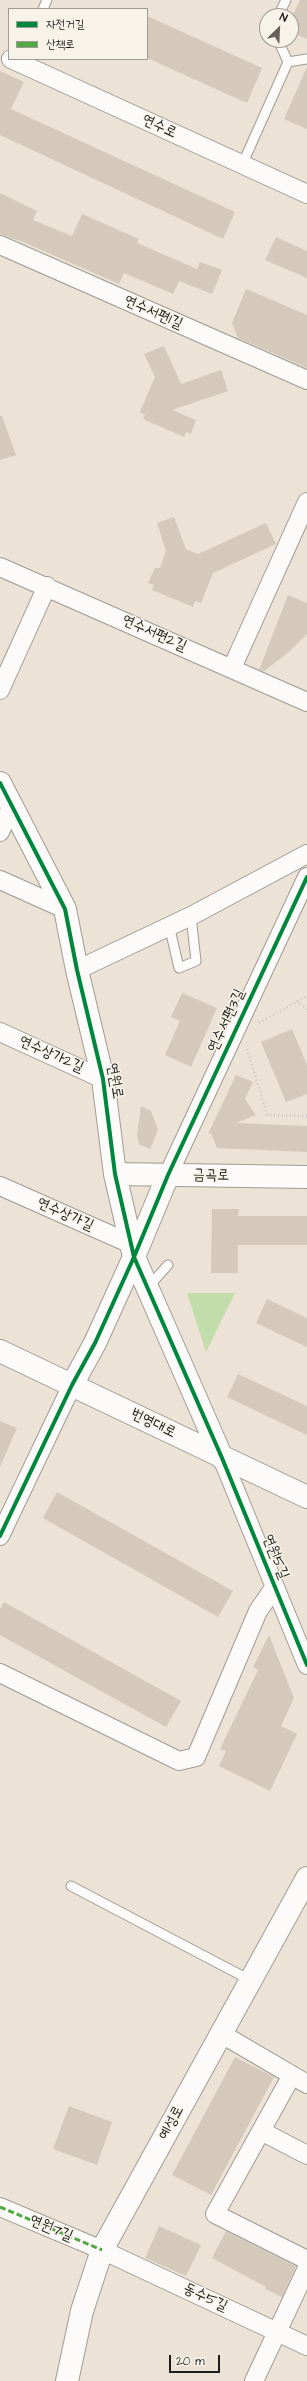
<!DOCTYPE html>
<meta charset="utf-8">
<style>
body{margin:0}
#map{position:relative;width:307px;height:2381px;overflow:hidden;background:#ece2d5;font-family:"Architects Daughter","Poor Story",sans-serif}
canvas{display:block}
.legend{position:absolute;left:8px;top:8px;width:140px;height:52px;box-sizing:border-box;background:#f7f3e8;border:1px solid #9f9d96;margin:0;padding:5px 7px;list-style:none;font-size:12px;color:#1c1c1c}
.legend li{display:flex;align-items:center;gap:8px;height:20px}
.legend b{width:20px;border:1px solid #9f9d96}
.north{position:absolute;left:259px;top:8px;width:40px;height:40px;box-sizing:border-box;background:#f7f3e8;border:1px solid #9f9d96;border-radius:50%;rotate:24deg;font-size:11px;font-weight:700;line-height:16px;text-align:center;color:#1c1c1c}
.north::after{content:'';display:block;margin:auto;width:14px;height:18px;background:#65615d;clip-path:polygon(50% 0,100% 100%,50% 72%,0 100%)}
.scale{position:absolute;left:169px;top:2355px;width:51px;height:18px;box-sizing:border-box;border:2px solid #1c1c1c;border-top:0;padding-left:5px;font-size:12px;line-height:14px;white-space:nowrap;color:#1c1c1c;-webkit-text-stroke:3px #f7f3e8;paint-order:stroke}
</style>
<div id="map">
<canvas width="307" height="2381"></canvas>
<ul class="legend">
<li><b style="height:5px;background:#00873e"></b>자전거길</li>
<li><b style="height:5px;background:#52a943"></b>산책로</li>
</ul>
<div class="north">N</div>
<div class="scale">20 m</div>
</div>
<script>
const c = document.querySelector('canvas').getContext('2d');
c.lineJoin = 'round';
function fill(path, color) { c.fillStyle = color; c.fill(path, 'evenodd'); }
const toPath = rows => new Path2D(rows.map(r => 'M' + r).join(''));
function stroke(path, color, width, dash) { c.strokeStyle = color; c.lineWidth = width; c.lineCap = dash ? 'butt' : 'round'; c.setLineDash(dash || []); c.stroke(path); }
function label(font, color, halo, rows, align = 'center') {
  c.font = font + ' "Architects Daughter","Poor Story",sans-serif'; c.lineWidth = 3; c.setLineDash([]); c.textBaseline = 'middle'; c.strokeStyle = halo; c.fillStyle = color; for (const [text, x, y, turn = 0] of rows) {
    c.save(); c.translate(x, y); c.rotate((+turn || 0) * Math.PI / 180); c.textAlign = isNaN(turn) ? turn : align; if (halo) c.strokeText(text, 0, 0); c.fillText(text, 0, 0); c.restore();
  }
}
fill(toPath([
 [187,1293,235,1293,206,1352]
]), '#c3dcac');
fill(toPath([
 [300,0,307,0,307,39,291,32,291,19],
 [147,16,262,68,247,103,147,58],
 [307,67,307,129,284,119],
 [0,71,24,82,11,109,235,212,223,239,0,135],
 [0,193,37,211,33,220,72,236,82,214,139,239,137,243,197,269,200,262,222,270,212,294,179,281,173,294,124,273,119,284,23,242,0,234],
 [276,237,307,251,307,278,265,260],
 [246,289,307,315,307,368,238,338,232,323],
 [164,346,181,384,221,370,228,391,172,410,196,420,191,434,186,432,184,437,143,419,145,415,140,412,155,377,144,354],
 [0,416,2,416,16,455,0,460],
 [174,517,186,549,198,554,266,523,276,544,213,573,201,603,195,601,193,607,152,590,154,585,148,583,155,568,160,568,166,551,157,523],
 [288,595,307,603,307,634,289,652,264,671,259,670],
 [182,993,217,1008,191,1067,165,1055,180,1021,171,1017],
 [292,1029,307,1065,307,1094,286,1102,261,1042],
 [236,1075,253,1082,245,1099,256,1115,236,1123,307,1126,307,1152,217,1148,211,1133,208,1134],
 [141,1106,151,1111,158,1130,150,1149,139,1144,137,1135],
 [212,1209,239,1209,238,1216,307,1216,307,1245,238,1245,238,1273,211,1273],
 [267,1299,307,1318,307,1347,256,1323],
 [238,1374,307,1406,307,1435,227,1397],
 [0,1421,17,1428,0,1467],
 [57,1492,233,1591,218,1617,43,1518],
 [4,1602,181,1701,166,1727,0,1635,0,1609],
 [269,1635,294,1698,281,1726,297,1734,270,1791,219,1766,226,1751,220,1749,258,1670,253,1667],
 [235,2057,274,2077,211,2195,172,2175],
 [69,2106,112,2122,97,2165,53,2149],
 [159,2226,201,2245,186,2276,145,2258],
 [226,2231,296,2266,282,2297,265,2289,266,2287,212,2258]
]), '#d5c9bb');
const lane = toPath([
 [43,9,47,0],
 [278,16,286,0],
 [288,62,307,59],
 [242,165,288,62,278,40],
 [169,925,179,968,196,961,191,916],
 [148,1287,168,1265],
 [71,1886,250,1980]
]);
const street = toPath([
 [11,59,307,194],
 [0,245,307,380],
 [0,567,307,702],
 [232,668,307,502],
 [0,690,47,586],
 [0,832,11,807],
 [0,880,65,909],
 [77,970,191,916,307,854],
 [0,1032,103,1079],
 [168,1175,307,877],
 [0,1186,131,1244],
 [222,1458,307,1665],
 [0,1536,72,1385],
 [0,1673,179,1761,196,1757,258,1611,274,1588],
 [220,2033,307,2084],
 [292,2075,215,2214,307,2260],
 [261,2131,307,2155],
 [0,2207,102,2250,307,2346],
 [254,2381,307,2268]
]);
const secondary = toPath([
 [0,783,65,909,77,970,103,1079,115,1174,134,1257,222,1458],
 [115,1174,307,1177],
 [0,1351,307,1497],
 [72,1385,95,1343,134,1257,168,1175],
 [67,2381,82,2311,102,2250,307,1878]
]);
stroke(lane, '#a19b94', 11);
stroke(street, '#a19b94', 20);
stroke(secondary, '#a19b94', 24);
stroke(toPath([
 [297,1001,307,1009],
 [259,1023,307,996],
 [247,1049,267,1115,307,1116]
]), '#c7c5c2', 2.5, [1, 3]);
stroke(lane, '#fcfbf9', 9);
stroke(street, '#fcfbf9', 18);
stroke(secondary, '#fcfbf9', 22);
stroke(toPath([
 [0,2207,102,2250]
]), '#52a943', 3, [6, 3]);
stroke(toPath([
 [0,783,65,909,77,970,103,1079,115,1174,134,1257,222,1458,307,1665],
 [0,1536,72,1385,95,1343,134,1257,168,1175,307,877]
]), '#00873e', 4);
label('15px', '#1c1c1c', '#f7f3e8', [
 ["연수로",159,127,25],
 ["연수서편1길",153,313,24],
 ["연수서편2길",154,634,24],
 ["연수서편3길",227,1021,-65],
 ["연수상가2길",51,1055,24],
 ["연원로",114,1081,80],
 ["금곡로",211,1176,1],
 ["연수상가길",65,1215,24],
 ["번영대로",153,1424,26],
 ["연원5길",275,1557,68],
 ["예성로",172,2123,-62],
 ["연원7길",51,2229,23],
 ["동수5길",205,2298,25]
]);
</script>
